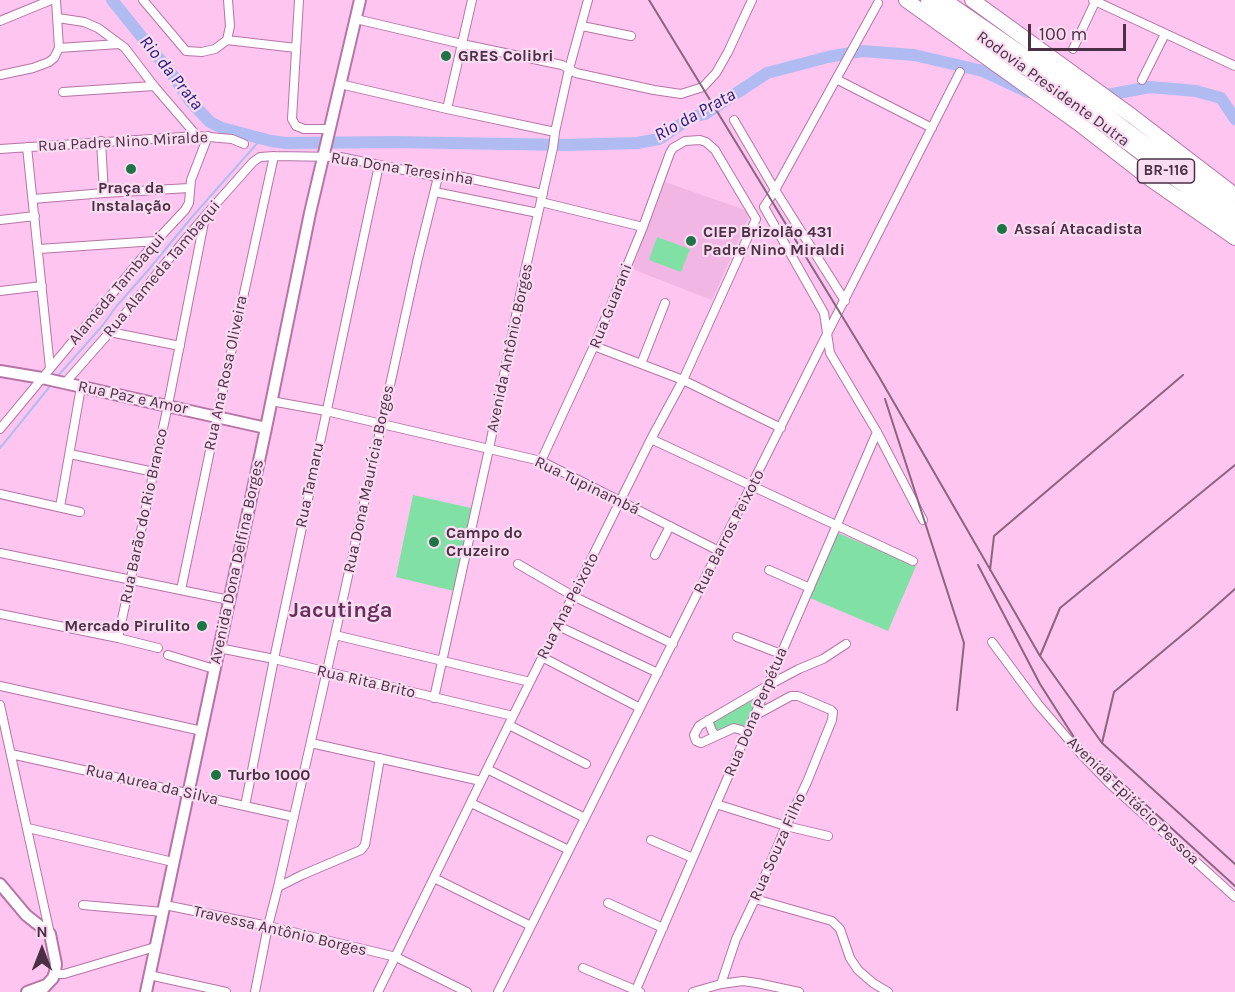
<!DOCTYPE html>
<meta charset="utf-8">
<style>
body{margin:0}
#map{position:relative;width:1235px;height:992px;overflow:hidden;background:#fdc5f0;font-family:Karla,sans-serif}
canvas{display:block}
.north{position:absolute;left:12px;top:920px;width:60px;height:60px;-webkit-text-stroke:4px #f9dcf2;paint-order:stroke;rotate:0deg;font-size:16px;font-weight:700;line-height:24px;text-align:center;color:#4b2f45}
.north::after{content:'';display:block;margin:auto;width:21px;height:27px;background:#4b2f45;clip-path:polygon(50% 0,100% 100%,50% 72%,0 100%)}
.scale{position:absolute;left:1028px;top:24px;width:98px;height:27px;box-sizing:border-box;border:3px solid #4b2f45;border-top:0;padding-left:8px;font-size:18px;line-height:21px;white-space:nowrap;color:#4b2f45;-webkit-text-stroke:4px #f9dcf2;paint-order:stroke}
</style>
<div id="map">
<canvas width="1235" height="992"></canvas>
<div class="north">N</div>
<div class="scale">100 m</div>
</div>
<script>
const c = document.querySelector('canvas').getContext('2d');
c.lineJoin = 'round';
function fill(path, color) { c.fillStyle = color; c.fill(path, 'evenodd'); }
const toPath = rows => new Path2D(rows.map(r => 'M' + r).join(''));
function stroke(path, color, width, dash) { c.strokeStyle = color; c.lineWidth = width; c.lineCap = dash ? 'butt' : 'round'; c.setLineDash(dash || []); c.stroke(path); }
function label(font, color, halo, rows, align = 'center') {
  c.font = font + ' Karla,sans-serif'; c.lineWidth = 4.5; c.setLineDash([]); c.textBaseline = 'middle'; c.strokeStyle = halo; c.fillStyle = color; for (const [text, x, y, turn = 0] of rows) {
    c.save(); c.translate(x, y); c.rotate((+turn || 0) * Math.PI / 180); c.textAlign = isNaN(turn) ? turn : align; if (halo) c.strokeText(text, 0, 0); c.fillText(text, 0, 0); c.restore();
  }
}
fill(toPath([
 [665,182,751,212,712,300,632,269]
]), '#f2b6e4');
fill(toPath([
 [657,237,690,249,681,272,649,260],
 [413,495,471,508,454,591,396,577],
 [838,533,916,566,888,631,810,598],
 [757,698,744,730,718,733,712,724,712,722]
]), '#81e1a5');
stroke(toPath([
 [56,378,103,325,115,308,150,268,192,217,261,139],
 [0,448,51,385]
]), '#b0bcf1', 2);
stroke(toPath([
 [112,0,174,77,190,101,210,122,222,128,271,141,286,143,393,142,566,145,637,143,659,139,692,117,705,114,767,73,828,57,862,51,914,55,983,71,1028,92],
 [1097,98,1107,95,1150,87,1196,91,1221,98,1235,119]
]), '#b0bcf1', 12);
const street = toPath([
 [143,0,186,51,202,52,215,49,227,40,230,26,228,0],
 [299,0,292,119,296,126,299,127,304,129,330,129],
 [1093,0,1235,66],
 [878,3,775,190,764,207,824,313,830,353,877,432,923,520],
 [58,18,84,22,98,28,125,48,154,86,197,136],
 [356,19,462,44,562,65,576,73,654,90,681,94,703,87,716,73,728,52,752,0],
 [0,21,51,0],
 [582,26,631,36],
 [227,40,296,48],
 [59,48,119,44],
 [1073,49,1096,0],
 [0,75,33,68,49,62,54,58,59,48,56,0],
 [836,79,932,128],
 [1142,80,1165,34],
 [340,84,447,109,555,132],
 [63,92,154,86],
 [447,109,472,0],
 [734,120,775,190,845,301],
 [101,141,104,193],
 [27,147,50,368],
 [0,149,197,136,232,139,244,144],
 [435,192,538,213],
 [33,199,104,193,189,188],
 [541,202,643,227],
 [0,220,35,216],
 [39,249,156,241],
 [0,291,42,286],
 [110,332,180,346],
 [594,346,683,380,781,428],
 [641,364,665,303],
 [65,383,117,324,163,266,205,216,253,162,260,157,274,156,340,157,438,177,458,176,543,194],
 [271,401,326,411,541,461,719,551],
 [0,429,156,241,185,210,189,203,191,180,208,136],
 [651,439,913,561],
 [70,454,154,472],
 [0,494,80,512],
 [60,507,81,387],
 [0,553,229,600],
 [655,555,670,526],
 [518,564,573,596,673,644],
 [769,570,810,588],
 [181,590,217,417,274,156],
 [0,614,118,638,158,648],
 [558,626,658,673],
 [335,635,530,682],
 [737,637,781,654],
 [118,638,168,405,205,217],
 [992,642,1038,704,1081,754,1109,783,1235,897],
 [219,648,274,659,513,716],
 [168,655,214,669],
 [542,657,640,708],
 [0,686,202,731],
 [434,698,489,449,525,271,553,148,555,132,569,69,588,0],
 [0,705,50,934],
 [708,720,712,731,716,736],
 [509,725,586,764],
 [747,734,741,730,734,728,701,743,696,741,694,735,699,726,702,724,767,686,799,669,823,659,846,644],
 [311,743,481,781],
 [11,754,294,817],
 [487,769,585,818],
 [471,803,569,850],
 [716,804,786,826,828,836],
 [245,806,274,659,379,165],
 [28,828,173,862],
 [651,840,693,858],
 [434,878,531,926],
 [278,887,302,875,361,850,365,845,380,758],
 [755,899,832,921,840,929,850,958,858,970,873,983,888,992],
 [608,903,663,928],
 [83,905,163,912],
 [165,905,268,926,396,957,467,992],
 [583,968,640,992],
 [55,974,64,974,155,947],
 [149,975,226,992],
 [721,984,736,939,755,899,786,826,807,782,832,720,833,712,831,710,798,696,791,696,754,716],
 [255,992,268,926,278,887,335,635,418,258,438,177],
 [378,992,513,716,651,439,683,380,756,219,715,150,706,142,700,140,685,141,673,148,670,153,643,227,594,346,541,461],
 [498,992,827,334,960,72],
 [635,992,877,432],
 [693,992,721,984,743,981,757,983,799,992]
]);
const secondary = toPath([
 [0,371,42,378,266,428],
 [0,884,26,915,50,934,56,964,55,972,53,978,40,992],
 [27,992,46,985],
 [146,992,266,428,310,213,360,0]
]);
const highway = toPath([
 [906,0,1078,123,1150,179,1235,238],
 [928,0,1055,88,1235,224],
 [944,0,1060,80,1235,211],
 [972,0,1132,116,1235,195]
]);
stroke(street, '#b674a7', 10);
stroke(secondary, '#b674a7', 14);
stroke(highway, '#b674a7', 16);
stroke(street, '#fff', 8);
stroke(secondary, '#fff', 10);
stroke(highway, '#fff', 14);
stroke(toPath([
 [649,0,878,375,1040,656,1102,743,1235,864],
 [885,399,964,643,957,710],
 [978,565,1040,684,1077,742,1235,886],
 [990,570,994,536,1183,375],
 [1040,656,1060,608,1235,465],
 [1102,743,1114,692,1199,621,1235,589]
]), '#8a6481', 2);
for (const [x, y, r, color] of [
 [446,56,6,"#1f7446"],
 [131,169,6,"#1f7446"],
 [1002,229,6,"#1f7446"],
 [691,241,6,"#1f7446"],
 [434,542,6,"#1f7446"],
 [202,626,6,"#1f7446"],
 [216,775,6,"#1f7446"]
]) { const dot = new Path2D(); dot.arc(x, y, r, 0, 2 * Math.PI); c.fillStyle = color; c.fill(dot); stroke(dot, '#f9dcf2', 2); }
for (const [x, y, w] of [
 [1166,171,57]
]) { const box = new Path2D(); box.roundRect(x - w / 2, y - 12, w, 24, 4.5); c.fillStyle = '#f9dcf2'; c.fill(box); stroke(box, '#4b2f45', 1.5); }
label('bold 15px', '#4b2f45', null, [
 ["BR-116",1166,171]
]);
label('bold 16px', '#4b2f45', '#f9dcf2', [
 ["GRES Colibri",458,56],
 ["Praça da",131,188,"center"],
 ["Instalação",131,206,"center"],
 ["Assaí Atacadista",1014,229],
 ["CIEP Brizolão 431",703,232],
 ["Padre Nino Miraldi",703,250],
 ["Campo do",446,533],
 ["Cruzeiro",446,551],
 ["Mercado Pirulito",190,626,"right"],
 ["Turbo 1000",228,775]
], 'left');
label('16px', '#4b2f45', '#f9dcf2', [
 ["Rodovia Presidente Dutra",1053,89,36],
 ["Rua Padre Nino Miralde",123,142,-3],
 ["Rua Dona Teresinha",402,169,9],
 ["Rua Alameda Tambaqui",162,269,-50],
 ["Alameda Tambaqui",117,289,-50],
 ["Rua Guarani",611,306,-68],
 ["Avenida Antônio Borges",510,348,-78],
 ["Rua Ana Rosa Oliveira",226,373,-78],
 ["Rua Paz e Amor",133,398,12],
 ["Rua Dona Maurícia Borges",369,479,-78],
 ["Rua Tamaru",310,485,-78],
 ["Rua Tupinambá",587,486,26],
 ["Rua Barão do Rio Branco",144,516,-78],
 ["Rua Barros Peixoto",729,532,-63],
 ["Avenida Dona Delfina Borges",237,562,-78],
 ["Rua Ana Peixoto",568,606,-63],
 ["Rua Rita Brito",366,682,13],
 ["Rua Dona Perpétua",756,712,-67],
 ["Rua Aurea da Silva",152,785,13],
 ["Avenida Epitácio Pessoa",1133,801,44],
 ["Rua Souza Filho",778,847,-66],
 ["Travessa Antônio Borges",280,931,13]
]);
label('italic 18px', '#1f167a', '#f9dcf2', [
 ["Rio da Prata",171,73,51],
 ["Rio da Prata",695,115,-29]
]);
label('bold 22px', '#682e5d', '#f9dcf2', [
 ["Jacutinga",341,611]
]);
</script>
